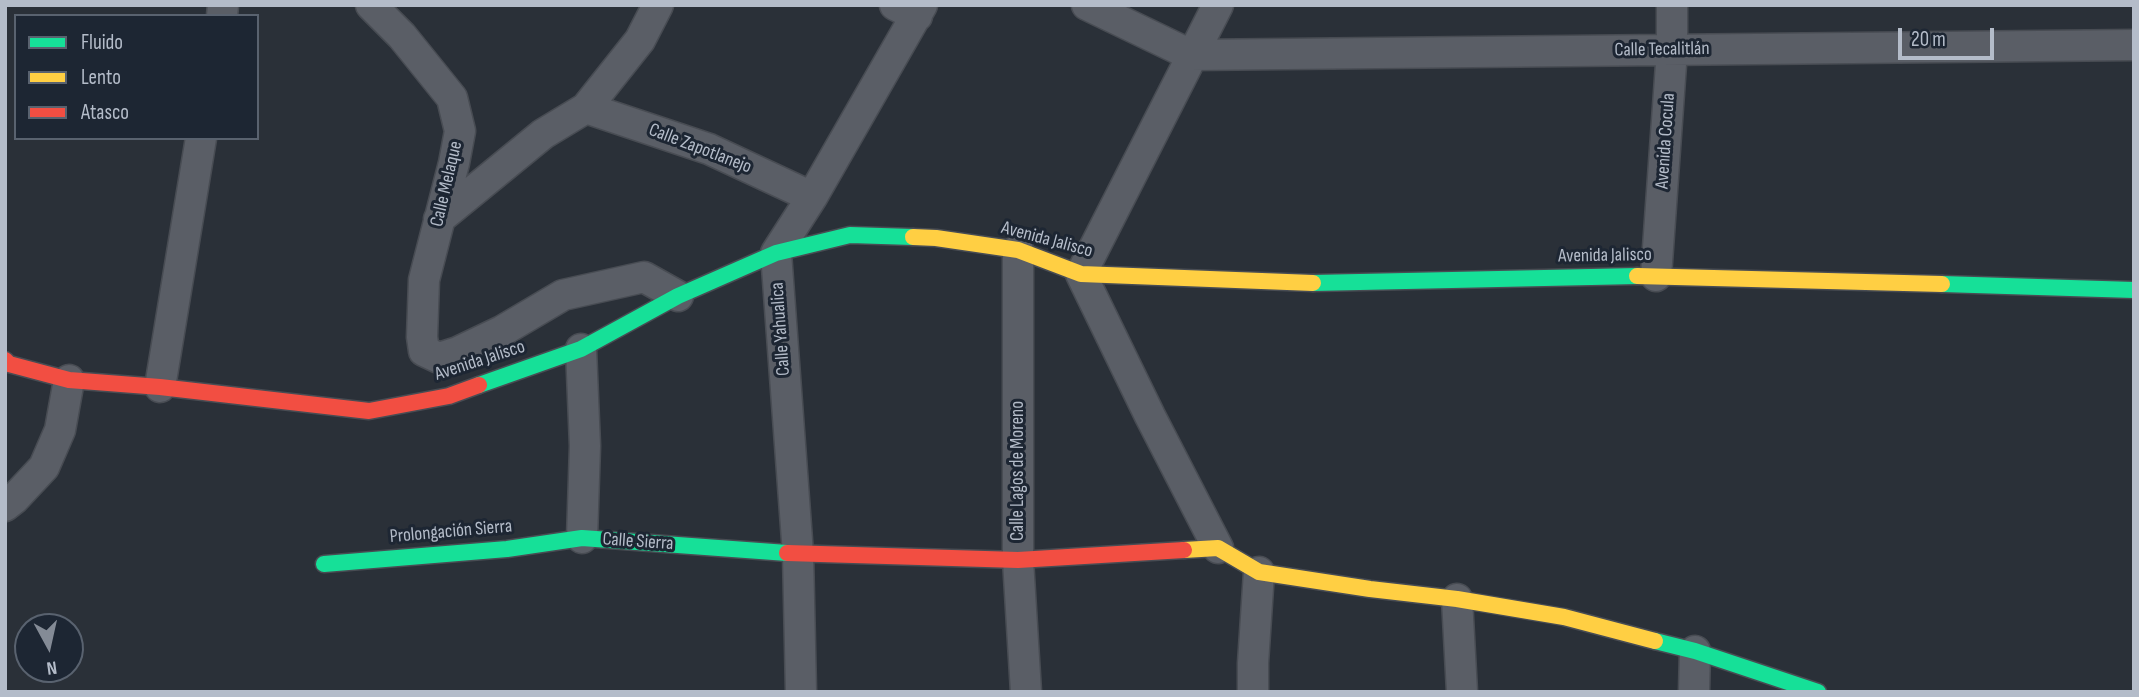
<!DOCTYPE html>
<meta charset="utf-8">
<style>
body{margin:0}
#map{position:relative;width:2139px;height:697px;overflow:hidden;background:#2a3038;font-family:"Sofia Sans Condensed",sans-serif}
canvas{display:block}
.frame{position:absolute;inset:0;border:7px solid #b4bcc9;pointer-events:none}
.legend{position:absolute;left:14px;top:14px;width:245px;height:126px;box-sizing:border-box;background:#1d2633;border:2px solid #59626f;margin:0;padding:9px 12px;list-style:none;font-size:21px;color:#b4bcc9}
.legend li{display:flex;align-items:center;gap:14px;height:35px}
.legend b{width:35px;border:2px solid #59626f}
.north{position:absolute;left:14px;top:613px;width:70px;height:70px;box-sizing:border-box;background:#1d2633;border:2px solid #59626f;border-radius:50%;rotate:172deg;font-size:19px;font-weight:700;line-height:28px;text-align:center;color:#b4bcc9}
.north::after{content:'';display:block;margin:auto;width:24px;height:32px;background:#848b96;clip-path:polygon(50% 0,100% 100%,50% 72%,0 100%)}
.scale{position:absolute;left:1898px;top:28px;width:96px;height:32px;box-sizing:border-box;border:4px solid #b4bcc9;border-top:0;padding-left:9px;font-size:21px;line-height:24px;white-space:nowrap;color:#b4bcc9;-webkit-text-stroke:5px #1d2633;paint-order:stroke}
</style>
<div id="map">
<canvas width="2139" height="697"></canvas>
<div class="frame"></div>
<ul class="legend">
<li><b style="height:9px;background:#16e098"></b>Fluido</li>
<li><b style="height:9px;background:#ffcf43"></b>Lento</li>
<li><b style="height:9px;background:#f24e42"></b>Atasco</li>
</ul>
<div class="north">N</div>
<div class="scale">20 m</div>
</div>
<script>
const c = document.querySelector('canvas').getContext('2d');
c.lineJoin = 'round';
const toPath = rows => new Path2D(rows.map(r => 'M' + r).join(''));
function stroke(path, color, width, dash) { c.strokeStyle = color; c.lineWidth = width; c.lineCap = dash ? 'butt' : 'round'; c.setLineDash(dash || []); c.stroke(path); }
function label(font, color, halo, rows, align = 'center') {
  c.font = font + ' "Sofia Sans Condensed",sans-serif'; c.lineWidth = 6; c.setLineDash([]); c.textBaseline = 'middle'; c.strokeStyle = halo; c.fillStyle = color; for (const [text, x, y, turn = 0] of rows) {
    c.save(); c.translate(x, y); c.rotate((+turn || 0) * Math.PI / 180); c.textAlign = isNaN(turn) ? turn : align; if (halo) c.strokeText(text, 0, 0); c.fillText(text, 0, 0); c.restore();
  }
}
const street = toPath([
 [371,5,402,36,452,98,460,131,454,163,424,280,422,337,424,351,439,358,458,352,502,331,563,295,644,277,678,296],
 [895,5,917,16],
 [1087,5,1191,55,2134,45],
 [222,16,223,5],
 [586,108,709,149,812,197],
 [439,219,543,134,586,108,640,40,658,5],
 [1018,250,1018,560,1026,692],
 [1656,276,1672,50,1672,5],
 [581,349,585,446,582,538],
 [160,387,201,138],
 [5,506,14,499,44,467,60,430,69,380],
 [1218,548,1150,416,1081,274,1218,5],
 [1457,599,1462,692],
 [801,692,798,554,776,253,812,197,922,5],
 [1253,692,1253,663,1259,572],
 [1694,692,1695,651]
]);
const fast = toPath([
 [1313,283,1637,276],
 [1942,284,2134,290],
 [479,385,581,349,678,296,776,253,850,235,913,237],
 [324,564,507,549,582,538,787,553],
 [1655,641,1695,651,1818,692]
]);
const slow = toPath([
 [913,237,936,238,1018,250,1081,274,1313,283],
 [1637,276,1942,284],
 [1184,550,1218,548,1259,572,1370,589,1457,599,1564,617,1655,641]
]);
const jam = toPath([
 [5,360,9,364,69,380,160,387,369,411,449,396,479,385],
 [787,553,1018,560,1184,550]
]);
stroke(street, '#484c53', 33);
stroke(fast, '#484c53', 19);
stroke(slow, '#484c53', 19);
stroke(jam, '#484c53', 19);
stroke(street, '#5a5e66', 30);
stroke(fast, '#16e098', 16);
stroke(slow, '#ffcf43', 16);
stroke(jam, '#f24e42', 16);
label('19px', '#b4bcc9', '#1d2633', [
 ["Calle Tecalitlán",1662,50,-1],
 ["Avenida Cocula",1666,141,-86],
 ["Calle Zapotlanejo",700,149,21],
 ["Calle Melaque",447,184,-77],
 ["Avenida Jalisco",1047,240,15],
 ["Avenida Jalisco",1605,256,-1],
 ["Calle Yahualica",781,329,-94],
 ["Avenida Jalisco",480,361,-18],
 ["Calle Lagos de Moreno",1018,471,-90],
 ["Prolongación Sierra",451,532,-5],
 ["Calle Sierra",638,542,4]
]);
</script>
